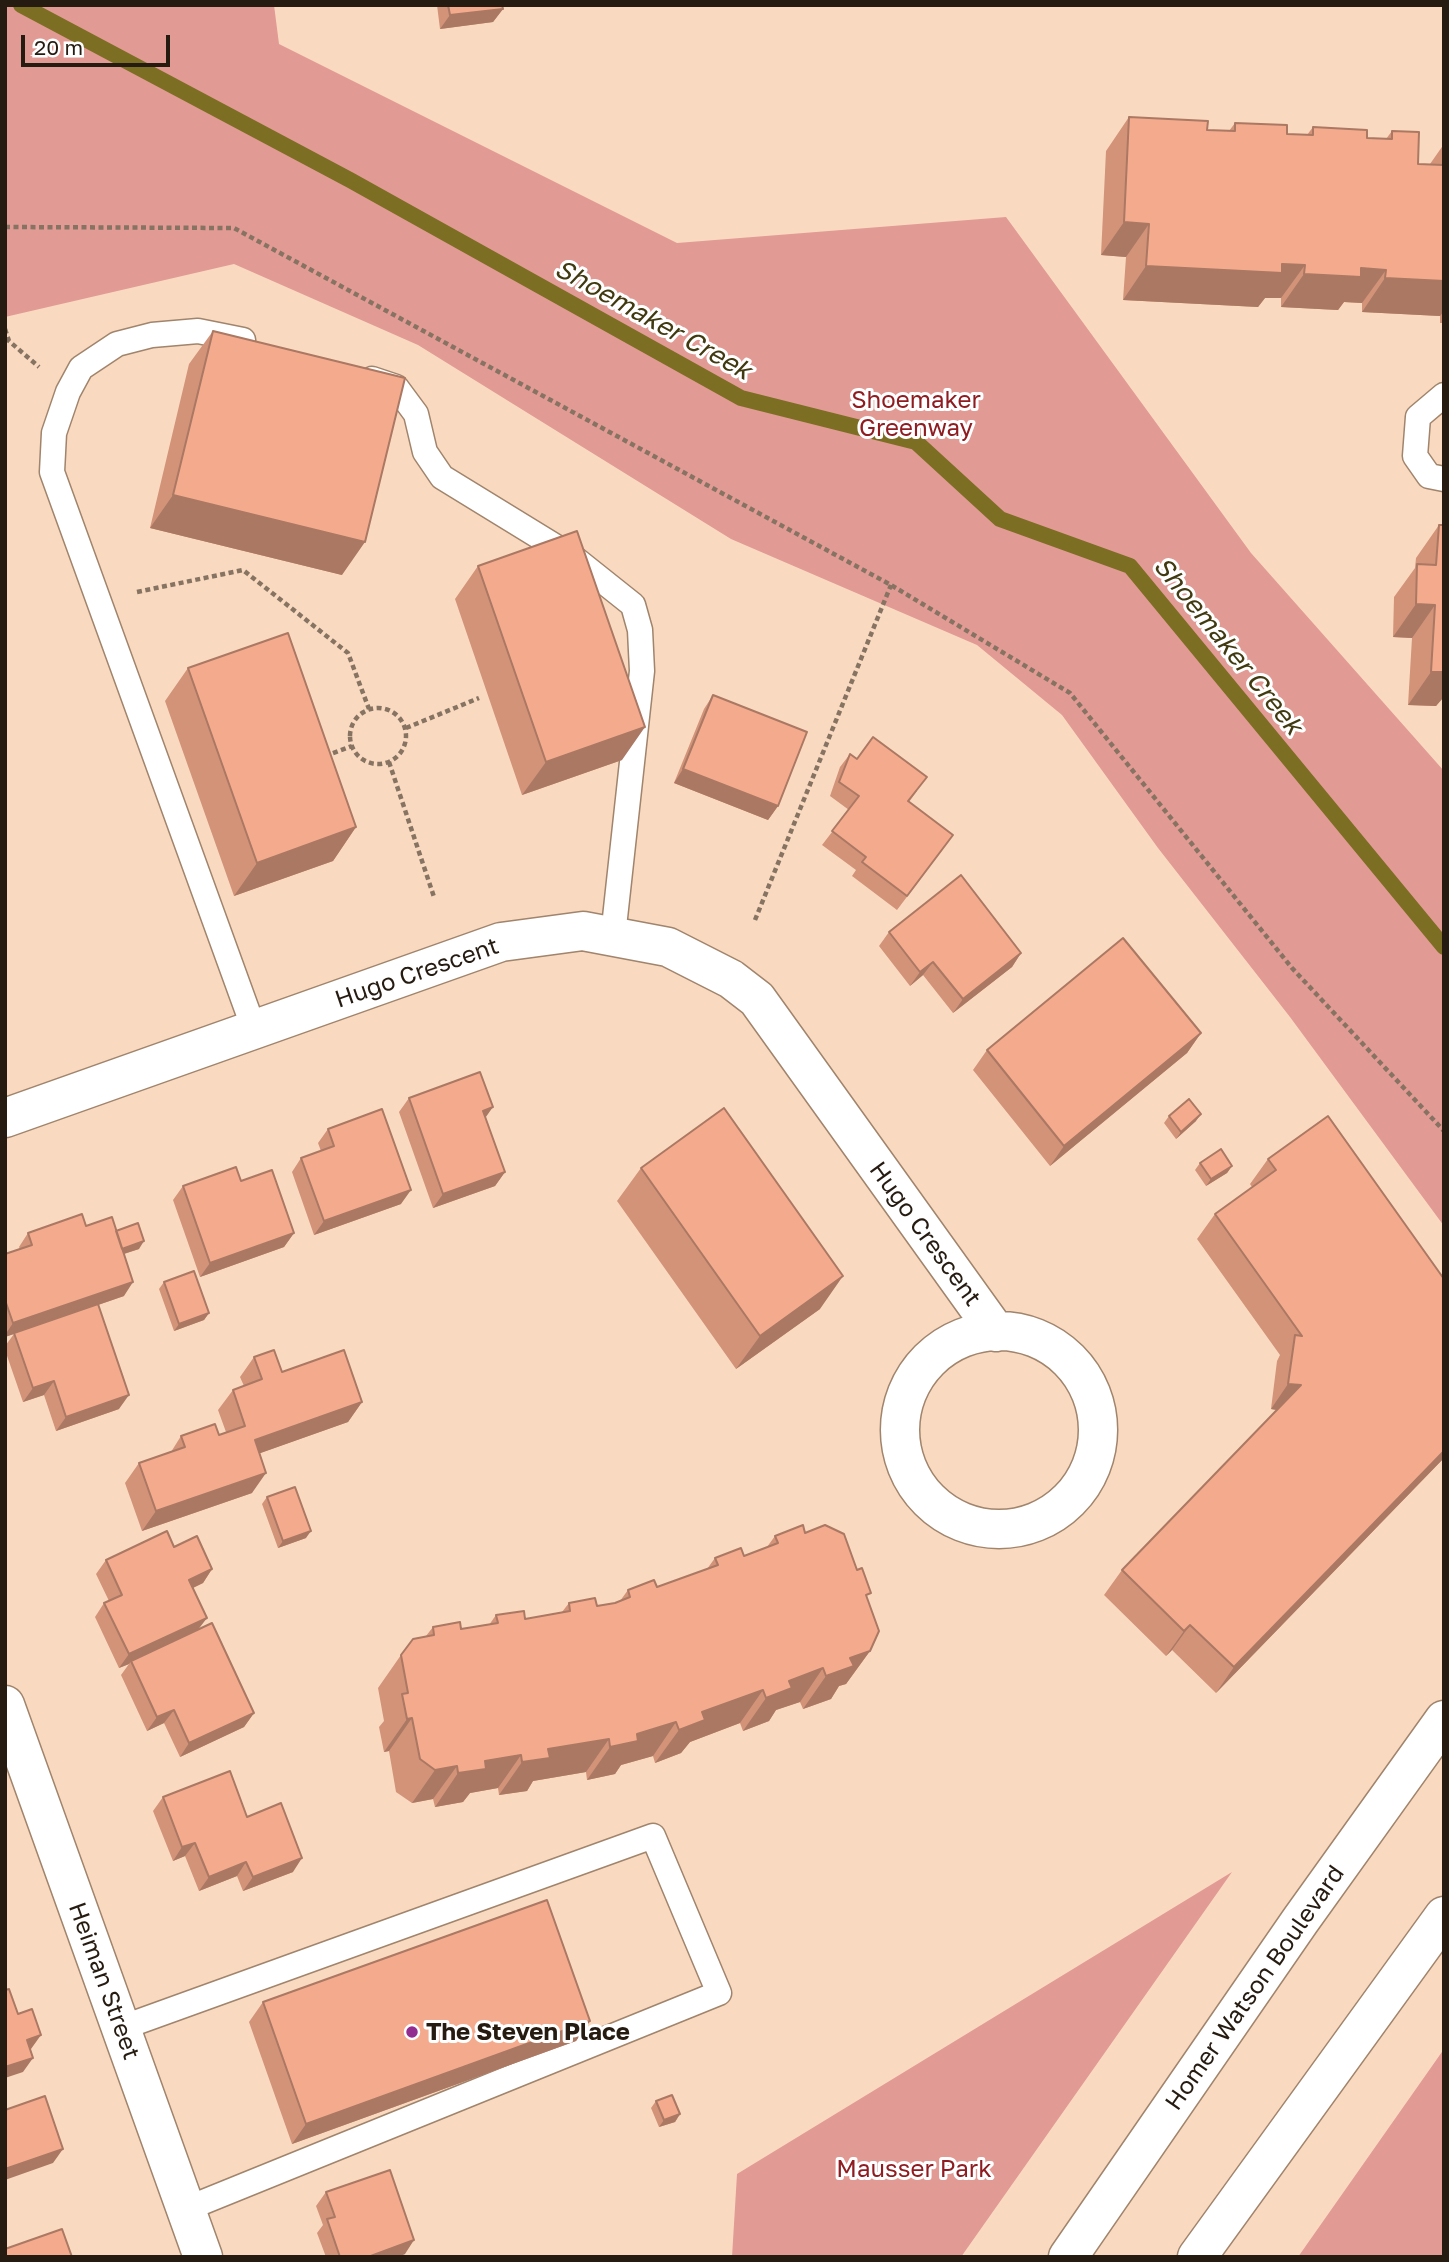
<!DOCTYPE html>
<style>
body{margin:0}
#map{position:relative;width:1449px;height:2262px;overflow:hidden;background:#f9dac0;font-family:"Golos Text",sans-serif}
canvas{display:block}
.frame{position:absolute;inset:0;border:7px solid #251b11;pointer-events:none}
.scale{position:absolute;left:21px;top:35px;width:149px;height:32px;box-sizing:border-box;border:4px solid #251b11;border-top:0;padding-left:9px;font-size:21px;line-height:24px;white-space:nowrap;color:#251b11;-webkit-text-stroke:5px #fff;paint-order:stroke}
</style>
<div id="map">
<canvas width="1449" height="2262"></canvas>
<div class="frame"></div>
<div class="scale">20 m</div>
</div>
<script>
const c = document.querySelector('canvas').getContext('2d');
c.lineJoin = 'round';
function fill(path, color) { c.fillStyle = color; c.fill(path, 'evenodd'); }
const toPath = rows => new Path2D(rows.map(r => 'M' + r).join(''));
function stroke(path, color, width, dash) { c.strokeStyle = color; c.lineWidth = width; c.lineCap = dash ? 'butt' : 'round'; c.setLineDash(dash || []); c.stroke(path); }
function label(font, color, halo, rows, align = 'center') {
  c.font = font + ' "Golos Text",sans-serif'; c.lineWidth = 6; c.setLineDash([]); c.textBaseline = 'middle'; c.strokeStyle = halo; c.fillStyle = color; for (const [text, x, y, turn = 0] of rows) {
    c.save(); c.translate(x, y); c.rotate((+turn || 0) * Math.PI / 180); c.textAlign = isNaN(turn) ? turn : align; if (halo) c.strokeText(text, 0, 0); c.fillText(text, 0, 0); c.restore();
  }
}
fill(toPath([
 [5,5,274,5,279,44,677,243,1006,217,1251,553,1444,771,1444,1226,1290,1017,1158,848,1062,715,977,645,731,539,418,345,234,264,5,317],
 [1232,1872,961,2257,732,2257,737,2174],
 [1444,2049,1444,2257,1298,2257]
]), '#e29a94');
stroke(toPath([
 [21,5,350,180,741,398,916,442,1000,519,1130,566,1444,947]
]), '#7c6e23', 16);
const service = toPath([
 [243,340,198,331,152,335,117,344,81,368,68,392,54,433,52,472,254,1029],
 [372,379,396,387,416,414,425,452,442,477,574,558,633,605,640,630,642,671,613,936],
 [1444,395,1418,417,1415,456,1429,476,1444,479],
 [121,2028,653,1836,719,1993,186,2209]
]);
const minor = toPath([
 [5,1118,501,942,583,931,668,947,731,979,757,999,996,1332],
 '900 1430a99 99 0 1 1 198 0a99 99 0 1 1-198 0Z',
 [5,1705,203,2257]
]);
const secondary = toPath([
 [1068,2257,1300,1921,1444,1720],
 [1197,2257,1444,1916]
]);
stroke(service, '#a0846c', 27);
stroke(minor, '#a0846c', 41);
stroke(secondary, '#a0846c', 41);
stroke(toPath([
 [5,227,234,228,891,585,1070,693,1292,968,1444,1131],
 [5,329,9,341,39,367],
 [137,592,243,570,348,653,369,709],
 '350 736a28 28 0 1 1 56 0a28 28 0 1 1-56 0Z',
 [406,728,479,698],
 [325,756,352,746],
 [389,762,434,897],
 [755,920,891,585]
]), '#877362', 4.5, [5, 3.5]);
stroke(service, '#fff', 24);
stroke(minor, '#fff', 38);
stroke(secondary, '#fff', 38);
fill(toPath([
 [437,5,502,5,503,9,493,22,440,29],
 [1129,117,1207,130,1229,131,1235,123,1287,134,1307,135,1313,127,1367,138,1386,139,1392,131,1418,164,1430,164,1444,144,1444,323,1440,323,1440,316,1362,312,1362,303,1344,302,1338,310,1281,307,1281,298,1265,298,1258,307,1123,300,1126,257,1101,255,1106,151],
 [213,331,342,575,150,528,189,364],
 [1439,525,1443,697,1436,706,1408,705,1412,638,1393,637,1394,597,1415,568,1416,558],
 [478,566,622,760,522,795,455,599],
 [188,668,356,827,333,861,234,896,165,701],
 [713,695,778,806,768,820,674,783,704,709],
 [850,754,857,759,917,791,909,802,943,849,897,910,852,876,856,870,822,845,849,810,830,796,840,767],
 [889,932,1021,953,1012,967,953,1013,923,975,910,986,879,946],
 [1201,1033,1187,1053,1050,1166,973,1070,987,1050],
 [409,1098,485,1118,505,1172,495,1186,433,1208,399,1112],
 [1169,1116,1196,1121,1176,1139,1164,1123],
 [1328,1116,1444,1458,1216,1693,1172,1650,1166,1656,1104,1595,1122,1570,1277,1410,1271,1409,1277,1361,1280,1355,1197,1239,1215,1214,1252,1187,1250,1184,1268,1159],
 [328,1129,401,1204,314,1235,292,1172,301,1158,321,1151,318,1143],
 [1200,1163,1232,1166,1227,1173,1206,1186,1195,1170],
 [641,1168,820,1309,736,1369,617,1201],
 [241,1181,294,1233,284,1247,200,1277,173,1200,183,1186],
 [86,1226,116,1231,139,1249,124,1254,124,1296,98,1305,119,1409,56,1431,44,1395,23,1402,5,1350,5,1346,14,1334,5,1337,5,1254,20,1249,19,1247,28,1233],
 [164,1282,209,1313,204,1320,174,1331,159,1289],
 [254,1357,282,1372,362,1402,348,1422,260,1453,252,1493,142,1531,125,1483,139,1463,171,1452,181,1436,219,1435,226,1432,218,1410,233,1390,244,1386,240,1377],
 [267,1497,306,1538,278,1548,262,1504],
 [805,1533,867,1599,870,1651,846,1684,839,1686,831,1699,803,1709,800,1702,776,1710,769,1721,743,1731,740,1723,690,1742,681,1753,655,1763,653,1756,621,1765,615,1774,587,1780,586,1772,533,1781,527,1791,499,1795,498,1788,470,1793,463,1802,435,1807,433,1799,412,1803,396,1792,389,1751,384,1752,379,1727,384,1721,378,1688,401,1655,426,1636,433,1627,461,1629,489,1625,496,1615,525,1619,562,1612,569,1603,597,1606,615,1603,620,1601,628,1590,657,1587,707,1569,715,1558,744,1556,767,1547,775,1536],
 [174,1547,212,1569,203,1583,193,1588,199,1629,254,1713,244,1727,180,1757,164,1723,147,1731,121,1675,129,1664,119,1668,95,1617,104,1603,109,1601,96,1574,106,1560],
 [163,1797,247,1817,293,1872,243,1891,237,1876,199,1891,185,1856,173,1861,153,1811],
 [263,2002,590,2021,576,2041,292,2144,249,2022],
 [656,2101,680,2114,675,2122,659,2127,651,2108],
 [326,2192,405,2254,397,2257,326,2257,317,2233,323,2225,316,2206]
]), '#d29379');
fill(toPath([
 [503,9,493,22,440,29,450,15],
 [1124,222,1149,224,1126,257,1101,255],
 [1282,264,1305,265,1281,298,1265,298,1258,307,1123,300,1146,266],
 [1361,268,1386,270,1362,303,1344,302,1338,310,1281,307,1304,274],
 [1385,278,1444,281,1444,311,1440,316,1362,312],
 [173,495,365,542,342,575,150,528],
 [1416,604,1435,605,1412,638,1393,637],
 [1431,672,1444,672,1444,697,1436,706,1408,705],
 [645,727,622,760,522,795,546,762],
 [683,769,778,806,768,820,674,783],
 [356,827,333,861,234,896,257,863],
 [1021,953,1012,967,953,1013,963,999],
 [933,962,923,975,910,986,920,972],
 [1201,1033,1187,1053,1050,1166,1064,1146],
 [493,1107,483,1121,483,1111],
 [1201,1114,1196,1121,1176,1139,1181,1132],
 [1232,1166,1227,1173,1206,1186,1211,1179],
 [505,1172,495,1186,433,1208,443,1194],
 [411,1190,401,1204,314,1235,324,1221],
 [294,1233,284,1247,200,1277,210,1263],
 [144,1241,139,1249,117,1256,122,1249],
 [843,1276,820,1309,736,1369,760,1336],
 [133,1282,124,1296,5,1337,5,1335,13,1323],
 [209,1313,204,1320,174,1331,179,1324],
 [54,1381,44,1395,23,1402,33,1388],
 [1288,1384,1301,1385,1283,1411,1271,1409],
 [129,1395,119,1409,56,1431,66,1417],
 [362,1402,348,1422,241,1460,255,1440],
 [1444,1451,1444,1458,1216,1693,1234,1667],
 [266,1473,252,1493,142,1531,156,1511],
 [311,1531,306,1538,278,1548,283,1541],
 [212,1569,203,1583,180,1594,189,1580],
 [207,1618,197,1631,131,1661,129,1664,119,1668,129,1654],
 [1190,1625,1172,1650,1166,1656,1184,1631],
 [870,1651,846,1684,839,1686,831,1699,803,1709,826,1676,850,1658],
 [823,1668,800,1702,776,1710,769,1721,743,1731,766,1698,789,1681],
 [763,1690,740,1723,690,1742,681,1753,655,1763,679,1730,702,1712],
 [174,1710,164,1723,147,1731,157,1717],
 [254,1713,244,1727,180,1757,189,1743],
 [412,1718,389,1751,384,1752,407,1719],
 [676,1722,653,1756,621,1765,615,1774,587,1780,610,1747,637,1734],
 [609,1739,586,1772,533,1781,527,1791,499,1795,522,1762,548,1749],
 [521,1755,498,1788,470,1793,463,1802,435,1807,458,1773,485,1761],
 [457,1766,433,1799,412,1803,435,1770],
 [195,1843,185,1856,173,1861,182,1847],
 [302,1858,293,1872,243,1891,253,1877],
 [246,1862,237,1876,199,1891,209,1877],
 [590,2021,576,2041,292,2144,306,2124],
 [41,2035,31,2049,17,2054,27,2040],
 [33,2058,23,2072,5,2078,5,2067],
 [680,2114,675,2122,659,2127,664,2120],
 [63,2149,53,2163,5,2180,5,2169],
 [414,2240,405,2254,397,2257,368,2257]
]), '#ab7863');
const building = toPath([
 [448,5,502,5,503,9,450,15,448,5],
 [1129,117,1208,121,1207,130,1235,131,1235,123,1287,125,1287,134,1313,135,1313,127,1367,130,1367,138,1392,139,1392,131,1419,132,1418,164,1443,165,1444,161,1444,281,1385,278,1386,270,1361,268,1361,277,1304,274,1305,265,1282,264,1282,273,1146,266,1149,224,1124,222,1129,117],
 [213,331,405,378,365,542,173,495,213,331],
 [1439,525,1444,525,1444,672,1431,672,1435,605,1416,604,1417,564,1436,565,1439,525],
 [577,531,645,727,546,762,478,566,577,531],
 [288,633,356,827,257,863,188,668,288,633],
 [713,695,807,732,778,806,683,769,713,695],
 [873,737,927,777,908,801,953,835,907,896,862,862,866,857,832,831,859,796,839,782,850,754,857,759,873,737],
 [961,875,1021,953,963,999,933,962,920,972,889,932,961,875],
 [1123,938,1201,1033,1064,1146,987,1050,1123,938],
 [480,1072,493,1107,483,1111,505,1172,443,1194,409,1098,480,1072],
 [1189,1099,1201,1114,1181,1132,1169,1116,1189,1099],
 [724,1108,843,1276,760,1336,641,1168,724,1108],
 [382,1109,411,1190,324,1221,301,1158,334,1146,328,1129,382,1109],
 [1328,1116,1444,1279,1444,1451,1234,1667,1190,1625,1184,1631,1122,1570,1301,1385,1288,1384,1295,1335,1302,1336,1215,1214,1276,1170,1268,1159,1328,1116],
 [1221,1149,1232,1166,1211,1179,1200,1163,1221,1149],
 [236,1167,241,1181,272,1170,294,1233,210,1263,183,1186,236,1167],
 [82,1214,86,1226,112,1217,133,1282,13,1323,5,1300,5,1254,32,1245,28,1233,82,1214],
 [138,1223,144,1241,122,1249,116,1231,138,1223],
 [194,1271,209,1313,179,1324,164,1282,194,1271],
 [98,1304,129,1395,66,1417,54,1381,33,1388,14,1333,98,1304],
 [274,1350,282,1372,344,1350,362,1402,255,1440,266,1473,156,1511,139,1463,185,1447,181,1436,215,1424,219,1435,245,1426,233,1390,262,1379,254,1357,274,1350],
 [295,1487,311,1531,283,1541,267,1497,295,1487],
 [803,1525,805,1533,825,1525,844,1534,857,1570,862,1568,871,1593,866,1595,879,1631,870,1651,850,1658,854,1666,826,1676,823,1668,789,1681,792,1688,766,1698,763,1690,702,1712,705,1720,679,1730,676,1722,637,1734,638,1741,610,1747,609,1739,548,1749,550,1758,522,1762,521,1755,485,1761,486,1769,458,1773,457,1766,435,1770,420,1759,412,1718,407,1719,402,1694,408,1693,401,1655,413,1639,434,1635,433,1627,460,1622,461,1629,498,1623,496,1615,524,1611,525,1619,570,1611,569,1603,595,1598,597,1606,615,1603,630,1597,628,1590,654,1580,657,1587,718,1565,715,1558,741,1548,744,1556,778,1543,775,1536,803,1525],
 [167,1531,174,1547,197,1536,212,1569,189,1580,207,1618,129,1654,104,1603,122,1595,106,1560,167,1531],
 [212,1623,254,1713,189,1743,174,1710,157,1717,131,1661,212,1623],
 [230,1771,247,1817,281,1803,302,1858,253,1877,246,1862,209,1877,195,1843,182,1847,163,1797,230,1771],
 [547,1900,590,2021,306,2124,263,2002,547,1900],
 [9,1989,18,2014,32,2009,41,2035,27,2040,33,2058,5,2067,5,1990,9,1989],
 [672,2095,680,2114,664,2120,656,2101,672,2095],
 [45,2096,63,2149,5,2169,5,2110,45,2096],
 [390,2170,414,2240,368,2257,340,2257,327,2219,335,2217,326,2192,390,2170],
 [62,2229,72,2257,5,2257,5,2249,62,2229]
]);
fill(building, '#f4ab8d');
stroke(building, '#ab7863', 2);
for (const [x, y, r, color] of [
 [412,2032,7,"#922c91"]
]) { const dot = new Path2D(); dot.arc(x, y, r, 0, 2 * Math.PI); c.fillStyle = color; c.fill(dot); stroke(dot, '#fff', 2.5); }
label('24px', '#8e1c20', '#fff', [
 ["Shoemaker",916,400],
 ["Greenway",916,428],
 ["Mausser Park",914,2169]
]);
label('24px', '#251b11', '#fff', [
 ["Hugo Crescent",417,973,-19],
 ["Hugo Crescent",925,1234,54],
 ["Heiman Street",104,1981,70],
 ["Homer Watson Boulevard",1255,1988,-55]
]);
label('bold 24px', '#251b11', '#fff', [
 ["The Steven Place",426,2032]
], 'left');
label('italic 26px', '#413a11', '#fff', [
 ["Shoemaker Creek",653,320,29],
 ["Shoemaker Creek",1228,646,51]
]);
</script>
